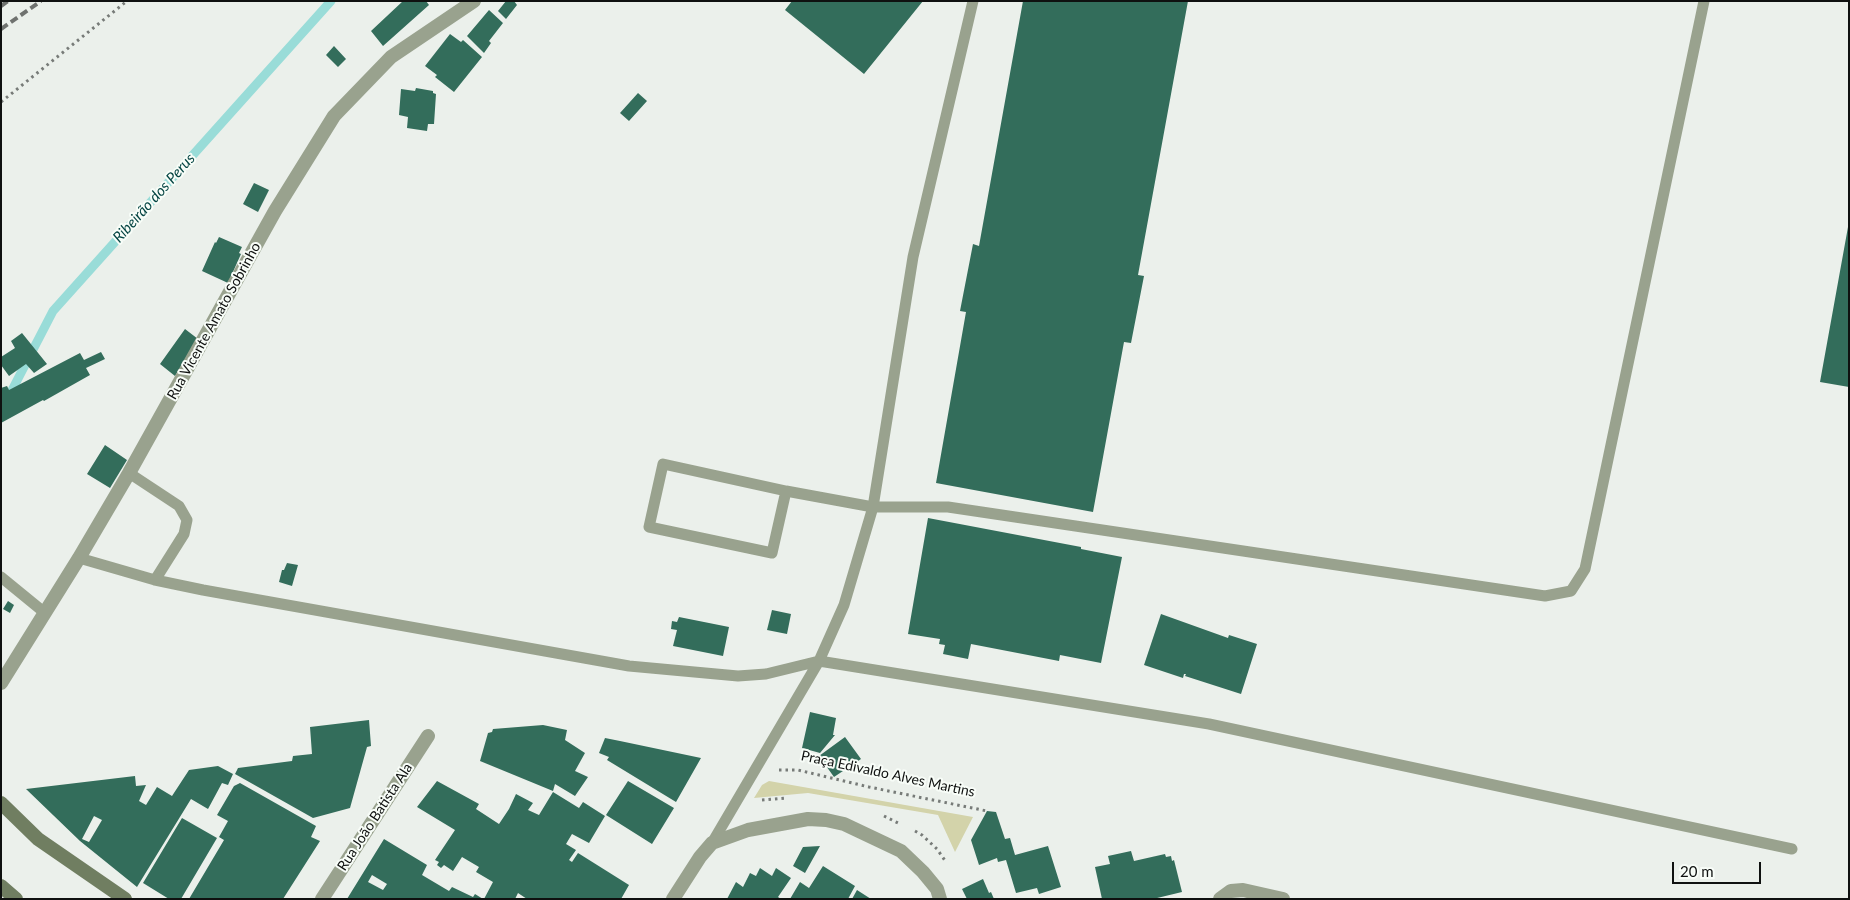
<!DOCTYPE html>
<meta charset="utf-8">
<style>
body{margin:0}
#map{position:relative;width:1850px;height:900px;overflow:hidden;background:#ebf0eb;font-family:Lato,sans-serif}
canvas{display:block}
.frame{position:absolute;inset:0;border:2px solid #0f1110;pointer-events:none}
.scale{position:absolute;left:1672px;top:862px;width:89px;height:22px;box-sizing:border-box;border:2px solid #0f1110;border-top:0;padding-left:6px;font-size:15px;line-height:18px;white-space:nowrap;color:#0f1110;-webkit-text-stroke:4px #f8fdf8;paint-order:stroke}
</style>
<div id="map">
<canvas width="1850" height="900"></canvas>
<div class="frame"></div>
<div class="scale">20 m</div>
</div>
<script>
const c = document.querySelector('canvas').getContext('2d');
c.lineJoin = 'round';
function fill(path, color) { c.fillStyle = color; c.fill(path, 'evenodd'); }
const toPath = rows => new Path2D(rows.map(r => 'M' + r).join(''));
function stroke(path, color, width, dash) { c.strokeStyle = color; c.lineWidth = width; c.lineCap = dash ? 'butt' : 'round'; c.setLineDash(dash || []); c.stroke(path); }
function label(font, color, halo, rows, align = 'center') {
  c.font = font + ' Lato,sans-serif'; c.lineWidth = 4; c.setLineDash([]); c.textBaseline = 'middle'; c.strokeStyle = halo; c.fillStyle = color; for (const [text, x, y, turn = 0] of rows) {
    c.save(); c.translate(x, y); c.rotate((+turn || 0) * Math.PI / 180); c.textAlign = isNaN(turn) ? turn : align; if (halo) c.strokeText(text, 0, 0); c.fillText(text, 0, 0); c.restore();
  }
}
fill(toPath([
 [769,781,973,817,955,852,938,815,808,793,754,798,762,785]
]), '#d3d3aa');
stroke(toPath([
 [9,396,53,311,331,1]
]), '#99dcd8', 9);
fill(toPath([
 [403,1,426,1,429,5,383,46,371,31],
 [506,1,514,1,517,5,506,19,498,11],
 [792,1,923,1,864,74,785,10],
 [1023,1,1188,1,1138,275,1144,276,1131,343,1124,342,1093,512,936,483,966,312,960,311,973,244,979,246],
 [489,10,503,23,489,41,491,43,484,53,467,36],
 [450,34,461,42,463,40,482,57,454,92,435,77,437,75,425,66],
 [334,46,346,59,338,67,326,55],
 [416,88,433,91,433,93,436,94,434,124,428,124,427,131,407,128,408,117,399,115,401,89,415,91],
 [638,93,647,101,629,121,620,113],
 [254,183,269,190,258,212,243,204],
 [1848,227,1849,227,1849,387,1820,382],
 [219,237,242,247,239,253,241,254,228,283,202,271,215,242,216,243],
 [185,329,198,339,175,376,160,364],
 [22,333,47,364,34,373,26,364,9,376,1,365,1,357,15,348,11,341],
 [101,352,105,359,86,368,90,375,44,401,43,400,1,423,1,388,7,386,9,390,80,353,84,360],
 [105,445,127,460,110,488,87,474],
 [928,518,1081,547,1081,549,1122,557,1101,663,1060,655,1059,661,971,644,968,659,943,654,945,645,939,644,940,639,908,634],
 [287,563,298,565,292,586,279,582,282,570,284,570],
 [8,601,14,605,10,613,3,609],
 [772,610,791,614,787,634,767,630],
 [1161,614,1228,638,1229,635,1257,644,1241,694,1185,676,1186,674,1184,674,1183,678,1144,665],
 [679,617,729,627,723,656,673,646,677,630,671,629,672,621,677,622],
 [810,712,836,718,833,735,835,735,820,753,802,748],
 [369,720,371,746,367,747,350,808,313,818,235,774,238,768,292,761,293,756,312,754,310,727],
 [543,725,567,730,565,740,585,753,575,771,588,777,575,796,555,784,553,791,480,761,488,733,492,732,493,729],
 [845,737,861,759,834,777,819,756],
 [605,738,620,741,701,758,676,802,607,760,609,757,599,753],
 [218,766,233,774,228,785,222,783,208,809,191,799,137,887,80,841,26,789,135,776,136,786,146,785,139,801,146,805,157,787,172,796,189,770],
 [94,816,102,820,89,842,82,839],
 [437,781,479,804,476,809,499,824,509,809,516,794,533,803,528,810,539,815,553,792,579,808,583,802,605,816,589,843,572,834,566,844,576,850,569,860,572,862,578,853,629,885,621,899,527,899,518,893,515,899,484,899,493,882,476,872,479,867,462,857,453,871,444,865,441,868,437,865,439,862,435,860,455,830,417,807],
 [628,781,674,808,652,844,606,815],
 [240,783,316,826,311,837,320,841,283,899,189,899,224,840,219,837,228,821,217,815,234,786],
 [987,811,996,812,1005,839,1010,838,1015,855,1048,846,1061,887,1039,894,1037,888,1016,893,1006,860,998,862,997,858,979,865,971,840],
 [182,818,217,838,181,899,169,899,143,883],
 [384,839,427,865,422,875,449,891,452,887,473,897,475,894,483,899,347,899],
 [372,875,387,884,383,890,368,882],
 [820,846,805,873,793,866,803,847],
 [1131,851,1134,861,1165,854,1166,857,1171,856,1172,861,1174,860,1182,892,1153,899,1102,899,1095,867,1110,864,1108,856],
 [823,866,855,886,848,899,790,899,800,882,809,888],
 [760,868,772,876,776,868,791,878,778,897,781,899,727,899,736,882,743,887,750,873,756,876],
 [983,879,989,893,991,892,994,899,967,899,962,889],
 [857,890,871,899,852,899]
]), '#336d5b');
stroke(toPath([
 [1,102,127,1],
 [779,770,798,770,869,787,987,811],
 [762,800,786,798],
 [884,816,898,823],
 [915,831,922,835,937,849,946,862]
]), '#777b78', 3, [2.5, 4]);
stroke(toPath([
 [129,473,179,506,187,520,184,534,155,580],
 [786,491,772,553,649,527,663,464,786,491,873,507,948,507,1545,596,1571,591,1585,569,1704,1],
 [79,558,155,580,203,590,629,666,738,676,766,674,819,661,844,605,873,507,913,257,973,1],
 [1,577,45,613],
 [712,843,819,661,1209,724,1792,849]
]), '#99a28e', 11);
stroke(toPath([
 [1,683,79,558,129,473,275,211,334,116,391,57,474,1],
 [322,899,428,736],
 [673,899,700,857,712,843,748,830,808,819,826,820,844,824,901,851,923,872,937,889,940,899],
 [1220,899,1231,891,1243,890,1283,899]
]), '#99a28e', 14);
stroke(toPath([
 [1,803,38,839,125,899],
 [1,886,16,899]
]), '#707e61', 14);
stroke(toPath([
 [1,6,8,1],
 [1,29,41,1]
]), '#6f726f', 4, [8, 4]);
label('14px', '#0f1110', '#f8fdf8', [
 ["Rua Vicente Amato Sobrinho",214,321,-61],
 ["Praça Edivaldo Alves Martins",888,774,12],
 ["Rua João Batista Ala",375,817,-57]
]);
label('italic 15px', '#054543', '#f8fdf8', [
 ["Ribeirão dos Perus",154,198,-48]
]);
</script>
